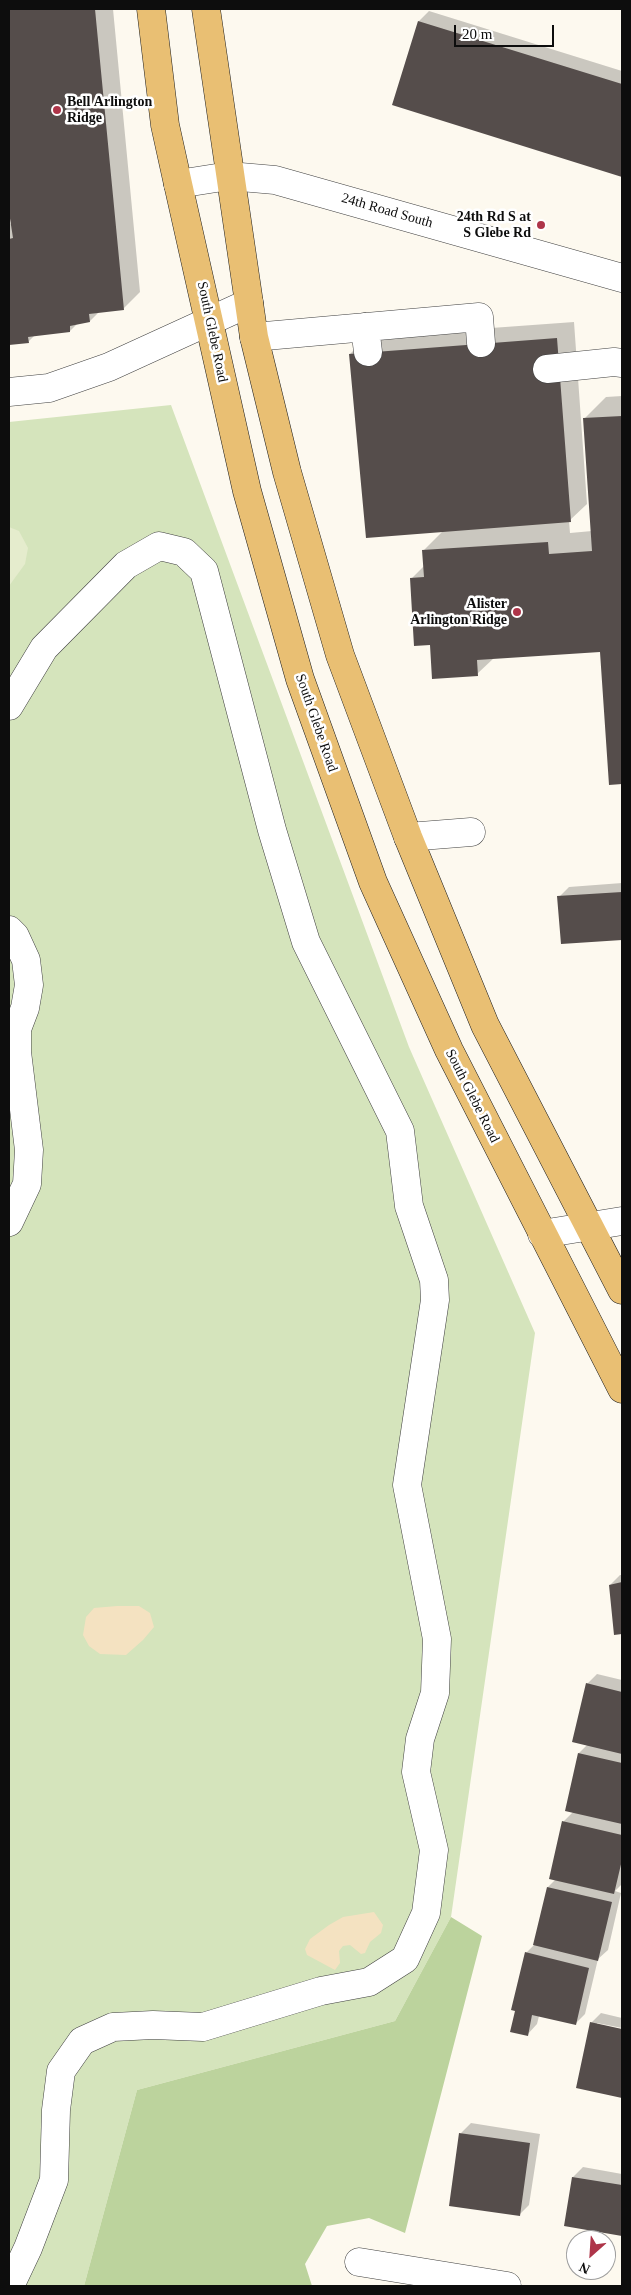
<!DOCTYPE html>
<style>
body{margin:0}
#map{position:relative;width:631px;height:2295px;overflow:hidden;background:#fdf9ef;font-family:Georgia,serif}
canvas{display:block}
.frame{position:absolute;inset:0;border:10px solid #0d0d0d;pointer-events:none}
.north{position:absolute;left:566px;top:2230px;width:50px;height:50px;box-sizing:border-box;background:#fff;border:1px solid #9e9e9e;border-radius:50%;rotate:206deg;font-size:14px;font-weight:700;line-height:20px;text-align:center;color:#0d0d0d}
.north::after{content:'';display:block;margin:auto;width:18px;height:22px;background:#ae3549;clip-path:polygon(50% 0,100% 100%,50% 72%,0 100%)}
.scale{position:absolute;left:454px;top:25px;width:100px;height:22px;box-sizing:border-box;border:2px solid #0d0d0d;border-top:0;padding-left:6px;font-size:15px;line-height:18px;white-space:nowrap;color:#0d0d0d;-webkit-text-stroke:4px #fff;paint-order:stroke}
</style>
<div id="map">
<canvas width="631" height="2295"></canvas>
<div class="frame"></div>
<div class="north">N</div>
<div class="scale">20 m</div>
</div>
<script>
const c = document.querySelector('canvas').getContext('2d');
c.lineJoin = 'round';
function fill(path, color) { c.fillStyle = color; c.fill(path, 'evenodd'); }
const toPath = rows => new Path2D(rows.map(r => 'M' + r).join(''));
function stroke(path, color, width, dash) { c.strokeStyle = color; c.lineWidth = width; c.lineCap = dash ? 'butt' : 'round'; c.setLineDash(dash || []); c.stroke(path); }
function label(font, color, halo, rows, align = 'center') {
  c.font = font + ' Georgia,serif'; c.lineWidth = 5; c.setLineDash([]); c.textBaseline = 'middle'; c.strokeStyle = halo; c.fillStyle = color; for (const [text, x, y, turn = 0] of rows) {
    c.save(); c.translate(x, y); c.rotate((+turn || 0) * Math.PI / 180); c.textAlign = isNaN(turn) ? turn : align; if (halo) c.strokeText(text, 0, 0); c.fillText(text, 0, 0); c.restore();
  }
}
fill(toPath([
 [171,405,409,1047,535,1333,451,1917,395,2021,137,2090,84,2286,9,2286,9,422]
]), '#d5e4bc');
fill(toPath([
 [451,1917,482,1936,405,2233,369,2218,327,2226,305,2264,312,2286,84,2286,137,2090,395,2021]
]), '#bcd39d');
fill(toPath([
 [117,1606,139,1606,150,1613,154,1627,143,1640,126,1655,100,1654,89,1646,83,1635,86,1617,94,1608],
 [374,1912,383,1925,381,1933,370,1942,365,1953,361,1954,350,1945,343,1946,339,1951,340,1963,335,1970,307,1955,305,1949,310,1939,329,1925,343,1917]
]), '#f4e2c1');
fill(toPath([
 [9,527,19,531,28,548,25,564,9,586]
]), '#e5eccd');
fill(toPath([
 [9,9,113,9,140,292,123,309,99,312,90,321,78,323,70,331,35,335,28,342,9,344,9,224,13,223,12,210,9,211],
 [429,11,622,71,622,176,394,105,419,21],
 [574,322,587,504,569,521,570,533,592,531,584,419,606,397,622,396,622,783,610,784,601,651,494,658,477,674,432,644,411,579,425,565,424,550,443,531,350,354,367,337],
 [622,883,622,939,562,942,559,897,569,887],
 [620,1575,622,1575,622,1633,615,1634,610,1585],
 [597,1674,622,1680,622,1884,615,1891,621,1893,608,1950,598,1959,585,2014,575,2024,539,2016,537,2024,527,2035,516,2010,526,1953,535,1944,548,1887,556,1879,564,1821,573,1812,566,1810,579,1753,588,1744,587,1684],
 [601,2013,622,2018,622,2028,597,2023,597,2025,622,2031,622,2096,577,2087,591,2023],
 [471,2123,540,2134,529,2205,519,2215,461,2133],
 [583,2167,622,2174,622,2235,565,2225,573,2177]
]), '#0003');
fill(toPath([
 [9,9,95,9,124,310,89,314,90,322,70,326,70,332,28,337,29,343,9,345,9,239,13,238,9,212],
 [418,21,622,84,622,177,392,105],
 [557,338,571,522,366,538,349,354],
 [622,416,622,784,609,785,600,652,477,660,478,676,432,679,430,645,414,646,410,578,424,577,422,550,548,542,549,554,592,551,583,418],
 [622,892,622,940,561,944,557,896],
 [622,1582,622,1634,614,1635,609,1585],
 [586,1683,622,1692,622,1754,572,1742],
 [578,1753,622,1763,622,1824,565,1811],
 [562,1821,622,1835,622,1860,614,1894,549,1879],
 [547,1887,612,1902,598,1961,533,1945],
 [525,1952,589,1968,576,2025,532,2015,528,2036,510,2032,515,2011,511,2010],
 [590,2022,622,2029,622,2098,576,2088],
 [459,2133,530,2143,520,2216,449,2206],
 [572,2177,622,2185,622,2236,564,2226]
]), '#554d4b');
const minor = toPath([
 [178,184,229,176,275,180,622,278],
 [365,327,368,352],
 [254,337,479,317,481,343],
 [547,369,614,362,622,363],
 [9,392,49,388,109,367,249,303],
 [9,706,44,648,126,565,159,546,184,552,204,571,272,830,306,942,400,1131,409,1206,434,1280,435,1300,407,1485,437,1639,435,1693,420,1739,416,1772,434,1850,426,1913,405,1959,369,1982,321,1991,203,2027,153,2025,113,2027,82,2041,61,2071,56,2110,54,2180,28,2248,10,2286],
 [408,837,471,832],
 [9,930,15,936,26,960,29,985,25,1008,17,1029,17,1052,29,1150,27,1184,9,1222],
 [542,1234,622,1221],
 [359,2262,507,2286]
]);
const major = toPath([
 [151,9,165,125,178,184,247,491,300,679,373,882,449,1050,622,1389],
 [206,9,254,337,287,472,340,655,408,837,485,1025,622,1290]
]);
stroke(minor, '#404040', 29);
stroke(major, '#1e1e1e', 29);
stroke(minor, '#fff', 28);
stroke(major, '#e9bf73', 28);
for (const [x, y, r, color] of [
 [57,110,5,"#ae3549"],
 [541,225,5,"#ae3549"],
 [517,612,5,"#ae3549"]
]) { const dot = new Path2D(); dot.arc(x, y, r, 0, 2 * Math.PI); c.fillStyle = color; c.fill(dot); stroke(dot, '#fff', 2); }
label('bold 14px', '#0d0d0d', '#fff', [
 ["Bell Arlington",67,102,"left"],
 ["Ridge",67,118,"left"],
 ["24th Rd S at",531,217],
 ["S Glebe Rd",531,233],
 ["Alister",507,604],
 ["Arlington Ridge",507,620]
], 'right');
label('14px', '#0d0d0d', '#fff', [
 ["24th Road South",387,211,16],
 ["South Glebe Road",212,332,78],
 ["South Glebe Road",316,723,71],
 ["South Glebe Road",472,1096,63]
]);
</script>
